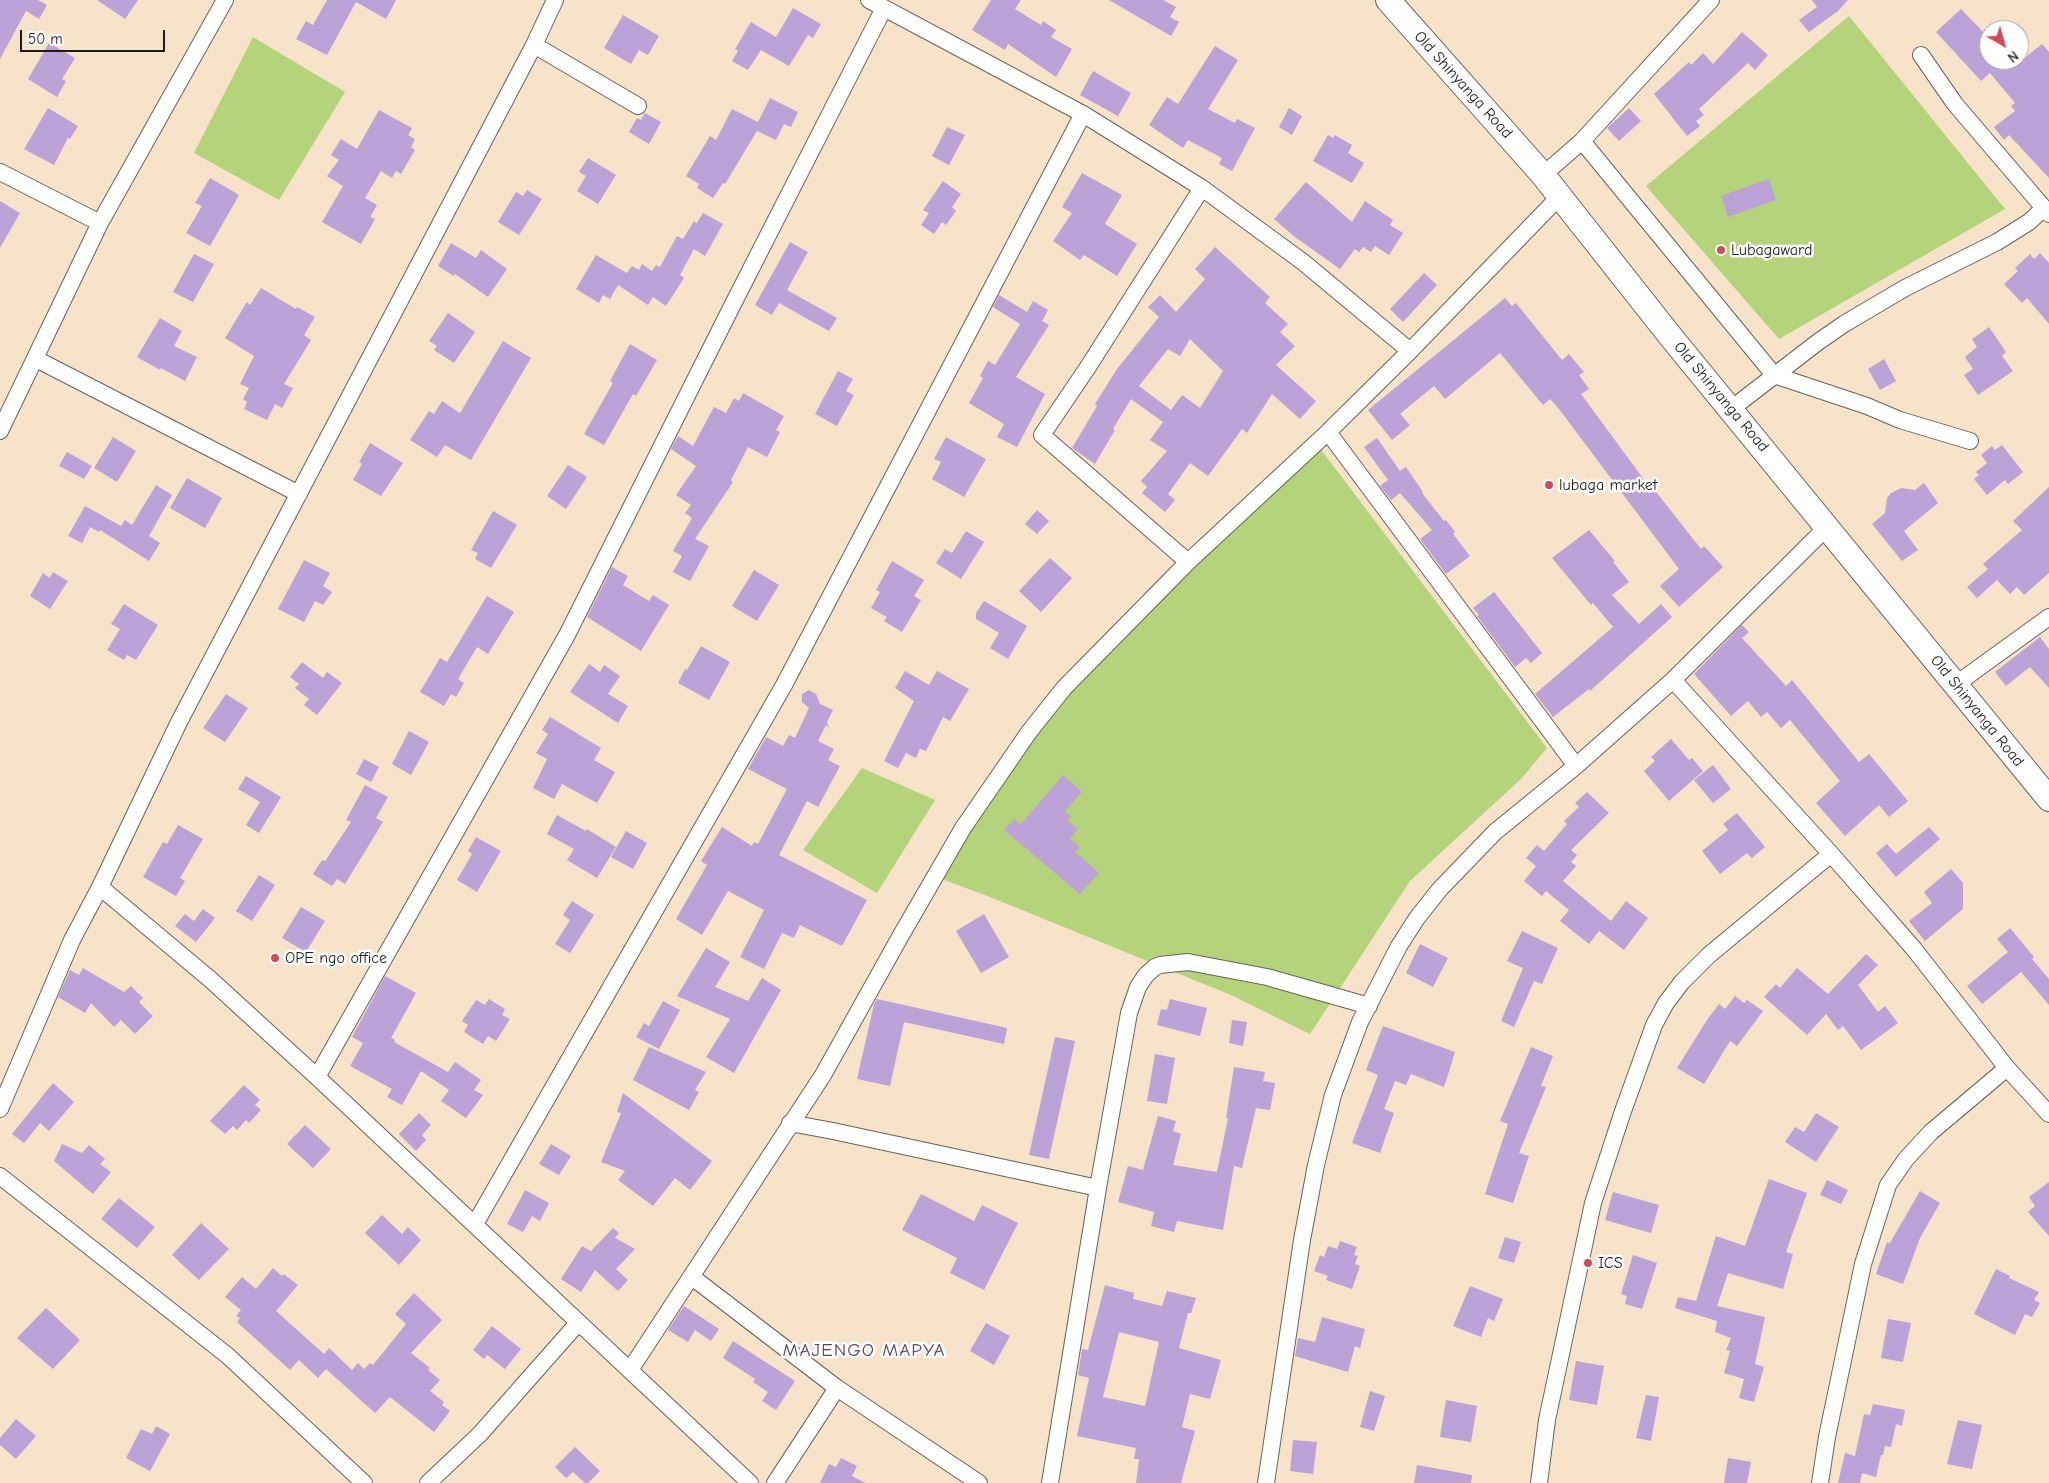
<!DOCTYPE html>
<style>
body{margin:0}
#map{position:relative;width:2049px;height:1483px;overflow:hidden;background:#f6e3ca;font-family:"Comic Neue",sans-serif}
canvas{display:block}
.north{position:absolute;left:1979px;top:20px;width:50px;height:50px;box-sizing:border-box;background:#fff;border:1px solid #a4a4a4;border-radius:50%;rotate:142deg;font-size:14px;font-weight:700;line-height:20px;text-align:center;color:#1c1c1c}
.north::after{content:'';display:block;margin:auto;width:18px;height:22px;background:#d1495b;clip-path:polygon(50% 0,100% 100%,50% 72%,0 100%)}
.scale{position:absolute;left:20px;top:30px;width:145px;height:22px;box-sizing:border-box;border:2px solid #1c1c1c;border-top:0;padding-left:6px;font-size:15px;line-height:18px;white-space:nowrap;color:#1c1c1c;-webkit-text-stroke:4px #fff;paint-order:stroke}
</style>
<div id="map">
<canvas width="2049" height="1483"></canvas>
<div class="north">N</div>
<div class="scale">50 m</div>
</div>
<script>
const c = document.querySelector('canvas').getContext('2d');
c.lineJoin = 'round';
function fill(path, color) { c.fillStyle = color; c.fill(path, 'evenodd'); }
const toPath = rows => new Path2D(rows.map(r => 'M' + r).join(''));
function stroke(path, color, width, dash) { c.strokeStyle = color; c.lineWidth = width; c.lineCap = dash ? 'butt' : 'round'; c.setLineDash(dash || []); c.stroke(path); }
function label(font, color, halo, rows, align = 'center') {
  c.font = font + ' "Comic Neue",sans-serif'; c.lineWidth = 5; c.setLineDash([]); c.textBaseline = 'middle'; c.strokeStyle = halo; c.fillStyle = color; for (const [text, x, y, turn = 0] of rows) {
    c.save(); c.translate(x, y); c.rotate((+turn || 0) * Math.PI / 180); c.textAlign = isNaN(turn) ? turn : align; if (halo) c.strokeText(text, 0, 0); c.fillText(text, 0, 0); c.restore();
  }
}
fill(toPath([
 [1849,16,2005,209,1779,339,1646,186],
 [253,37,345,92,279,200,194,153],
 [1313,439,1547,748,1521,779,1410,881,1310,1034,1231,995,990,897,931,875,1040,718],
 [862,768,935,800,877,893,803,850]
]), '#b4d37a');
fill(toPath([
 [0,0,38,0,47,5,39,19,26,11,0,59],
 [97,0,138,0,125,19],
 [327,0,396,0,386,19,356,2,327,55,296,39,306,21,313,25],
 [991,0,1021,0,1015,9,1041,25,1043,21,1056,30,1051,37,1072,49,1056,77,1008,44,1005,50,972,30],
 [1109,0,1163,0,1176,7,1170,17,1179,22,1171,36],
 [1812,0,1848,0,1838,11,1809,32,1799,20,1817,7],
 [793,8,821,24,813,38,808,35,789,66,761,50,748,70,732,61,738,51,735,49,751,22,776,37],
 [1961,9,1989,38,1989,60,2022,60,2042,44,2049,52,2049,178,2009,135,2004,140,1994,127,2015,111,2011,106,2015,103,1990,73,1981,81,1936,32],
 [623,15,659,36,648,55,639,50,631,64,604,48],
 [1742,32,1768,55,1755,70,1748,63,1699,109,1704,115,1696,121,1700,126,1687,136,1654,94,1689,62,1691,65,1703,53,1713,64],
 [49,43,75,58,62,79,66,81,57,97,28,79],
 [1215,46,1238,60,1208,109,1235,123,1237,119,1255,128,1232,171,1219,164,1222,158,1188,140,1183,148,1149,125,1167,97,1178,104],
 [1093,71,1131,93,1118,116,1080,95],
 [770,98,798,112,791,127,784,124,776,140,757,131,725,184,723,183,713,198,697,188,699,184,686,176,710,136,716,140,732,109,758,122],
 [48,108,78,126,70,139,68,138,54,165,24,149],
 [1289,108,1302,116,1292,135,1279,127],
 [1629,108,1641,121,1619,141,1607,128],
 [379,110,412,128,408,135,415,139,411,147,415,150,401,174,396,171,392,178,381,171,365,198,377,205,370,217,375,219,361,244,322,222,343,186,327,176,339,160,331,155,341,139,357,149],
 [645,113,661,122,649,144,629,132,637,118,641,120],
 [947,127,965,135,949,165,932,156],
 [1328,135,1333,138,1335,135,1352,145,1348,153,1364,163,1352,183,1313,161],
 [588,158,616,175,598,204,577,191,586,176,579,172],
 [1082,173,1122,195,1105,224,1137,244,1117,276,1084,255,1080,260,1053,241,1072,213,1062,207],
 [210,178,239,195,210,246,186,233,202,206,195,203],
 [1769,179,1776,200,1728,217,1721,196],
 [943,181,961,194,952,207,956,211,946,225,942,222,934,234,921,225,929,213,923,210],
 [1306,182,1352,222,1365,201,1393,220,1390,225,1403,233,1389,255,1375,246,1371,252,1363,247,1359,252,1355,249,1340,269,1295,237,1274,219],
 [527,190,542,199,519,235,498,222,516,192,523,196],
 [0,201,20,213,0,248],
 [703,213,723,224,705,256,694,249,680,275,684,278,666,306,653,297,648,305,618,285,610,299,603,295,599,303,576,289,596,255,627,273,632,266,639,270,642,264,652,271,656,265,660,267,677,236,683,239,694,221,697,223],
 [790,242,808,252,787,290,837,318,829,331,779,303,772,315,755,305],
 [451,243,476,258,481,250,507,269,488,297,455,274,454,276,438,266],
 [1215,247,1270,297,1265,303,1288,324,1280,332,1295,346,1276,365,1316,401,1300,419,1272,394,1247,433,1242,429,1208,476,1190,463,1168,494,1175,500,1165,512,1142,493,1147,487,1141,481,1167,451,1150,440,1163,422,1131,399,1113,429,1115,430,1095,464,1072,448,1097,406,1095,404,1117,369,1159,317,1148,307,1160,295,1176,312,1205,279,1195,269],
 [1190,339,1223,371,1200,408,1182,395,1171,410,1139,386,1168,349,1180,356],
 [2040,253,2049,263,2049,324,2027,298,2022,303,2004,284,2018,271,2015,268,2030,254,2034,259],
 [194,254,214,264,193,302,173,292],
 [1424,273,1437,285,1403,322,1390,309],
 [261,288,296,309,297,307,315,317,304,335,311,340,284,384,293,388,282,408,275,404,267,420,244,409,247,402,243,399,249,388,240,384,254,356,225,338,247,302,250,305],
 [999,295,1027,312,1033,301,1048,310,1042,321,1049,325,1016,377,1045,394,1017,447,997,437,1004,424,969,403,983,378,980,376,988,361,995,365,1020,324,993,307],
 [1505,298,1512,306,1516,303,1562,360,1569,354,1584,372,1579,375,1589,389,1581,394,1648,485,1650,484,1701,549,1704,546,1723,567,1679,607,1660,586,1679,569,1559,409,1550,399,1543,405,1500,353,1445,399,1434,386,1400,414,1410,425,1392,440,1368,410],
 [448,313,475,332,454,363,434,350,437,346,429,341],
 [160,318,182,331,174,346,197,357,185,381,161,368,160,370,137,357],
 [1989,327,2006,352,2002,356,2013,371,1978,395,1964,375,1973,369,1965,357,1977,347,1972,339],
 [503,341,531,358,471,460,445,445,437,457,410,440,429,411,434,414,442,401,460,413],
 [630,344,657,360,636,396,633,394,604,445,584,434,613,383,610,381],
 [1884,359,1896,381,1880,390,1868,369],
 [838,371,853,379,846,391,854,395,837,426,815,414],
 [743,393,784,416,776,430,780,432,767,457,748,447,731,480,733,482,695,539,709,546,690,581,673,572,682,556,673,551,692,518,685,513,691,505,676,495,696,466,671,449,678,436,693,446,714,407,726,413,734,398,739,401],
 [113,437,136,451,117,482,94,468],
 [946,437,986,459,964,497,932,479,941,462,934,459],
 [1377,438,1400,471,1406,467,1423,492,1422,493,1444,521,1446,520,1455,532,1453,534,1470,556,1446,574,1420,539,1432,530,1400,493,1391,500,1380,486,1388,480,1364,447],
 [370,443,403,463,381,496,353,480,362,464,359,462],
 [2002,445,2023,472,2008,484,2005,480,1987,495,1974,479,1979,475,1976,472,1987,463,1981,455,1992,446,1995,450],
 [67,452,92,466,84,479,59,466],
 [568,465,587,477,566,509,547,496],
 [187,478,222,498,205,528,170,508],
 [1924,483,1938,503,1904,531,1918,550,1902,561,1872,524,1885,513,1887,498,1891,493,1901,488,1915,490],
 [156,485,172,495,149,536,160,543,149,561,100,530,99,532,90,527,82,543,68,536,85,506,121,526,125,520,132,525],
 [2049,487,2049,573,2024,595,2017,587,2010,594,1997,580,1977,598,1967,587,1988,569,1983,564,2022,530,2013,521],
 [1037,510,1049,521,1037,534,1025,524],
 [493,511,517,525,491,568,475,559,478,553,471,550],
 [1589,530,1615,561,1613,562,1629,582,1612,595,1639,624,1661,604,1672,617,1590,691,1589,689,1553,717,1535,694,1613,627,1593,603,1591,605,1552,558],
 [966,531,984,542,961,579,936,563,945,549,952,553],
 [1050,558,1072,578,1041,612,1019,591],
 [304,560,330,573,323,586,332,592,323,605,315,601,304,622,278,609],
 [892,561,924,580,914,596,921,600,902,632,884,621,887,617,871,608,880,592,876,590],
 [612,567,628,576,623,585,649,601,653,595,669,605,641,651,587,617],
 [754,570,779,585,757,621,732,606],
 [53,572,68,581,50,609,30,596,43,573,50,578],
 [1494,592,1542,653,1531,663,1526,658,1515,667,1477,616,1479,615,1473,608],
 [487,596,514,612,488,654,477,647,458,679,464,683,456,697,451,694,444,706,420,692,440,658,447,662],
 [984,601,1027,626,1008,659,990,648,999,633,976,619,976,613],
 [124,604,158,625,136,660,127,655,124,660,107,650,120,629,111,624],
 [1742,625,1749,632,1742,638,1786,686,1792,680,1859,762,1869,754,1908,801,1889,817,1879,805,1845,836,1816,803,1840,781,1790,720,1781,728,1767,712,1761,717,1748,701,1731,716,1694,674],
 [2040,637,2049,649,2049,688,2030,667,2006,686,1995,672],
 [701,646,730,662,709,700,678,683,685,669,687,670],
 [302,662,323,678,327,672,342,683,317,715,304,705,309,699,295,688,299,684,290,677],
 [589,664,600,672,604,665,620,676,608,694,628,706,618,723,570,692],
 [905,671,929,685,937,671,969,689,950,721,943,717,926,751,920,749,916,758,906,753,898,768,884,761,914,701,895,688],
 [809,690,816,694,820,704,833,710,827,722,829,728,826,725,818,741,834,749,828,760,840,766,818,807,807,801,779,855,867,900,842,946,800,925,794,938,782,933,764,969,740,957,764,910,728,891,702,935,676,919,707,865,701,861,722,827,752,846,754,842,758,844,787,789,748,769,766,737,783,746,789,735,795,738,809,708,802,702,802,694],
 [226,694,248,708,225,742,203,728],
 [550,717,601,748,594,760,615,772,597,803,562,784,554,799,533,788,547,759,536,753,548,734,542,730],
 [409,731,429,742,411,775,392,764],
 [1671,739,1689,760,1692,758,1703,771,1669,801,1644,771,1655,761,1651,757],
 [364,759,379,767,371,782,356,774],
 [1713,765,1731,789,1713,803,1694,780],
 [1063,775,1082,792,1065,811,1071,816,1067,820,1078,829,1070,839,1080,847,1075,852,1099,873,1080,894,1004,830,1014,819,1021,824],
 [246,776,281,797,259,833,246,825,260,802,238,789],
 [365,785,388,797,376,818,383,822,345,884,337,879,332,886,313,874,322,860,325,861,351,822,346,820],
 [1587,792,1609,813,1571,850,1577,855,1571,862,1576,866,1563,881,1611,921,1626,901,1648,918,1624,950,1599,931,1589,944,1560,921,1569,910,1546,891,1542,896,1524,881,1536,866,1526,858,1537,845,1544,851,1567,824,1564,821,1579,807,1575,803],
 [1737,813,1765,847,1752,858,1747,853,1720,874,1702,851,1728,830,1723,824],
 [557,815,586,831,587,829,616,847,597,878,567,860,574,849,547,834],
 [178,825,203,839,180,878,185,881,176,896,143,877,163,842,167,844],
 [1929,827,1940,839,1896,877,1876,853,1887,844,1896,854],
 [626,831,647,843,633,869,611,857],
 [476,837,501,851,477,892,457,880,472,854,468,851],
 [1951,869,1963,883,1963,909,1925,941,1909,921,1932,903,1924,892],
 [259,875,275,885,252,921,236,911],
 [572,901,594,915,570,953,555,944,570,920,563,915],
 [301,907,325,921,306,952,282,938],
 [203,909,215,918,196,942,175,926,185,914,194,921],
 [984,914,1009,957,981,973,956,931],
 [2010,928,2034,957,2032,959,2049,979,2049,1005,2021,972,1982,1004,1967,986,2008,952,1997,939],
 [1522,931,1558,948,1542,984,1534,981,1514,1027,1501,1021,1523,968,1507,961],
 [1420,944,1448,958,1433,987,1406,973],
 [706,948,730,962,715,987,748,1001,762,978,781,990,734,1073,706,1057,730,1019,677,996],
 [1866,954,1878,965,1858,985,1878,1012,1885,1006,1898,1023,1861,1050,1843,1026,1838,1030,1826,1014,1807,1035,1764,997,1776,984,1780,988,1797,968,1828,994],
 [83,968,124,992,131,986,143,998,139,1002,153,1016,135,1034,121,1020,114,1027,91,1003,85,1013,58,997,70,970,79,975],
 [385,976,416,993,391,1038,395,1040,394,1042,448,1072,455,1062,481,1080,474,1090,483,1095,466,1118,441,1101,449,1090,421,1071,402,1105,387,1097,392,1089,350,1066,363,1043,352,1037],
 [1735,996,1744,1003,1747,1000,1763,1011,1737,1046,1730,1041,1704,1084,1677,1068,1707,1020,1719,1004,1725,1009],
 [489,999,505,1009,502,1015,510,1019,496,1041,488,1036,483,1044,464,1032,468,1025,462,1021,476,1000,485,1005],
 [877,999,1007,1028,1004,1044,904,1022,890,1086,857,1079,874,1004],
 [1170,999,1207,1008,1200,1036,1157,1025,1161,1009,1167,1010],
 [663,1001,680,1010,659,1049,636,1037,644,1023,649,1026],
 [1232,1020,1247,1022,1243,1046,1229,1043],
 [1383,1026,1455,1052,1444,1087,1411,1074,1406,1085,1395,1081,1384,1109,1394,1113,1380,1153,1352,1143,1378,1075,1366,1070],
 [1055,1037,1075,1041,1049,1159,1029,1155],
 [649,1047,706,1072,695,1090,699,1092,689,1110,633,1080],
 [1531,1047,1553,1056,1541,1086,1546,1087,1519,1153,1529,1156,1513,1203,1485,1194,1508,1124,1500,1121],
 [1155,1054,1175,1058,1167,1104,1147,1101],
 [1234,1067,1265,1072,1263,1081,1275,1083,1270,1110,1256,1108,1242,1168,1234,1166,1223,1230,1177,1221,1174,1232,1151,1226,1154,1212,1118,1202,1128,1166,1143,1170,1158,1116,1176,1121,1173,1131,1181,1134,1173,1165,1217,1172,1228,1118,1226,1118],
 [53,1083,74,1102,49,1131,40,1123,24,1143,12,1134],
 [244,1085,260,1100,255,1105,261,1110,249,1123,246,1120,237,1130,233,1126,225,1134,210,1121],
 [623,1093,712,1161,690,1190,675,1178,653,1206,618,1180,625,1171,601,1162,621,1113,617,1112],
 [419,1113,431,1125,422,1135,426,1140,416,1151,399,1134],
 [1816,1113,1839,1127,1816,1162,1785,1142,1795,1127,1804,1132],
 [305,1125,331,1149,313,1168,287,1144],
 [62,1144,82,1153,89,1145,105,1159,100,1164,111,1172,93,1194,54,1161],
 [551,1144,571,1156,559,1175,539,1164],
 [1769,1179,1807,1193,1786,1252,1793,1254,1783,1289,1728,1273,1717,1306,1765,1317,1755,1364,1764,1367,1754,1402,1739,1398,1744,1379,1724,1373,1730,1351,1726,1350,1731,1338,1715,1332,1717,1321,1675,1308,1678,1297,1696,1301,1716,1236,1745,1246],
 [1827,1180,1848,1190,1841,1204,1820,1195],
 [2049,1182,2049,1236,2028,1212,2035,1206,2029,1197],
 [525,1190,549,1203,540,1221,532,1216,523,1232,507,1224],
 [1920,1191,1940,1203,1920,1238,1903,1284,1876,1274,1887,1242,1890,1243],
 [1613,1192,1659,1205,1651,1233,1605,1220],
 [921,1194,974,1221,982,1205,1018,1223,984,1290,950,1273,957,1258,902,1230],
 [119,1198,155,1227,137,1248,101,1219],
 [382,1215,402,1234,408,1227,421,1240,399,1265,365,1233],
 [201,1223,229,1249,199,1280,172,1255],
 [613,1228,619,1233,615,1238,635,1249,616,1269,628,1280,618,1291,595,1270,581,1292,561,1279,582,1246,591,1251],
 [1505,1237,1521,1242,1514,1263,1498,1258],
 [1340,1241,1357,1247,1354,1255,1358,1256,1355,1264,1360,1266,1352,1289,1326,1280,1328,1276,1314,1271,1320,1255,1324,1257,1328,1246,1337,1249],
 [1633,1255,1657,1263,1642,1309,1625,1304,1627,1296,1621,1294],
 [273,1268,282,1276,284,1274,298,1285,276,1311,324,1354,329,1348,352,1370,358,1363,364,1369,370,1363,373,1365,406,1324,395,1314,414,1293,442,1320,411,1353,430,1368,428,1370,440,1380,430,1391,444,1402,442,1405,450,1411,434,1432,390,1397,375,1413,326,1369,318,1378,299,1360,290,1370,237,1322,240,1318,236,1316,241,1310,225,1297,242,1277,256,1289],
 [1996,1269,2010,1276,2009,1278,2039,1292,2034,1300,2040,1303,2032,1317,2025,1314,2015,1335,1974,1314],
 [1105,1285,1134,1293,1133,1299,1162,1306,1167,1291,1196,1298,1191,1313,1188,1313,1179,1348,1221,1360,1210,1399,1190,1394,1182,1427,1195,1431,1181,1483,1136,1483,1139,1459,1134,1459,1136,1448,1077,1436,1089,1378,1078,1375,1082,1349,1088,1350],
 [1119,1332,1159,1342,1145,1406,1103,1397],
 [1470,1286,1503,1299,1494,1321,1488,1318,1481,1337,1453,1326],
 [684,1306,719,1329,711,1341,695,1330,688,1342,668,1330],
 [46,1308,80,1340,53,1369,17,1338],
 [1322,1317,1365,1329,1360,1348,1355,1346,1348,1372,1295,1356,1298,1338,1315,1342],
 [1888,1319,1911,1323,1903,1362,1881,1358],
 [986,1323,1010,1336,994,1365,970,1351],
 [492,1326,521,1349,505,1369,487,1355,484,1359,473,1350],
 [733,1341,795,1381,776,1410,762,1401,768,1392,753,1382,755,1379,723,1358],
 [1576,1361,1604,1366,1597,1405,1569,1400],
 [1370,1391,1385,1396,1374,1431,1360,1427],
 [1646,1395,1659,1397,1651,1441,1636,1438],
 [1446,1400,1477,1406,1471,1442,1440,1437],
 [1873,1404,1905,1410,1902,1426,1896,1424,1891,1447,1885,1446,1883,1455,1881,1455,1876,1477,1862,1473,1860,1483,1838,1483,1845,1453,1855,1456,1864,1414,1870,1415],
 [16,1419,36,1436,16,1459,0,1445,0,1438],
 [1958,1420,1982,1425,1972,1469,1947,1464],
 [156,1426,170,1434,150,1471,126,1458,141,1429,152,1434],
 [1293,1440,1317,1442,1313,1474,1290,1471],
 [575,1447,600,1471,588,1483,585,1483,573,1472,566,1478,555,1467],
 [841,1458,857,1466,852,1476,866,1483,820,1483,829,1464,836,1467],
 [1728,1458,1751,1462,1747,1483,1724,1483],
 [1417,1465,1472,1475,1471,1483,1414,1483]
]), '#bca2d7');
const street = toPath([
 [869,0,1083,114,1202,188,1303,262,1410,351],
 [534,45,638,106],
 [1921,55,1955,104,2049,214],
 [1582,141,1774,375,1867,406,1900,420,1970,441],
 [0,172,100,223],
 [1543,175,1582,141,1711,0],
 [36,359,299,494],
 [1731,409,1818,342,1844,324,1905,288,1997,242,2029,222,2044,208],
 [0,431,100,223,225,0],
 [1328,432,1576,766],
 [1188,562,1042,435,1088,367,1202,188],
 [1673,680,1831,854,1914,949,2007,1068,2049,1114],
 [1955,685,2049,617],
 [100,887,211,980,317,1077,750,1483],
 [317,1077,567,635,732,306,884,8],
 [0,1109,72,940,100,887,179,722,534,45,555,0],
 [790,1123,833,1131,1098,1188],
 [0,1176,228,1356,364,1483],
 [475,1224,784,685,1083,114],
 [692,1277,837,1388,979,1483],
 [630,1370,823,1075,900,937,963,828,1029,732,1064,688,1188,562,1328,432,1410,351,1560,196],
 [428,1483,480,1434,578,1323],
 [775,1483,837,1388],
 [1050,1483,1098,1188,1129,1013,1138,987,1146,975,1155,967,1160,965,1188,962,1267,977,1369,1006],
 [1266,1483,1302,1240,1316,1165,1333,1095,1360,1022,1399,946,1417,918,1440,889,1495,832,1576,766,1673,680,1828,526],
 [1539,1483,1547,1420,1593,1203,1622,1114,1654,1025,1666,1003,1682,982,1709,955,1831,854],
 [1820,1483,1827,1437,1863,1264,1888,1185,1906,1159,1931,1132,2007,1068]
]);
const secondary = toPath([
 [1388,0,1543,175,1671,337,2049,799]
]);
stroke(street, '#686259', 18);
stroke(secondary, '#686259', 26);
stroke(street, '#fff', 16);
stroke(secondary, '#fff', 24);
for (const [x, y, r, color] of [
 [1721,250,5,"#d1495b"],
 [1549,485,5,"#d1495b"],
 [275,958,5,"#d1495b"],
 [1588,1263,5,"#d1495b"]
]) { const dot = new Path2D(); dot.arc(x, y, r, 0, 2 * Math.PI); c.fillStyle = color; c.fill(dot); stroke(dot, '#fff', 2); }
label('16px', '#1c1c1c', '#fff', [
 ["Old Shinyanga Road",1463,85,48],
 ["Old Shinyanga Road",1721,397,50],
 ["Old Shinyanga Road",1977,711,51]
]);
label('16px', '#1c1c1c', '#fff', [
 ["Lubagaward",1731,250],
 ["lubaga market",1559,485],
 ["OPE ngo office",285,958],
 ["ICS",1598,1263]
], 'left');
c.letterSpacing = '1px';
label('19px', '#544b5d', '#fff', [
 ["MAJENGO MAPYA",864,1351]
]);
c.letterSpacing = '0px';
</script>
